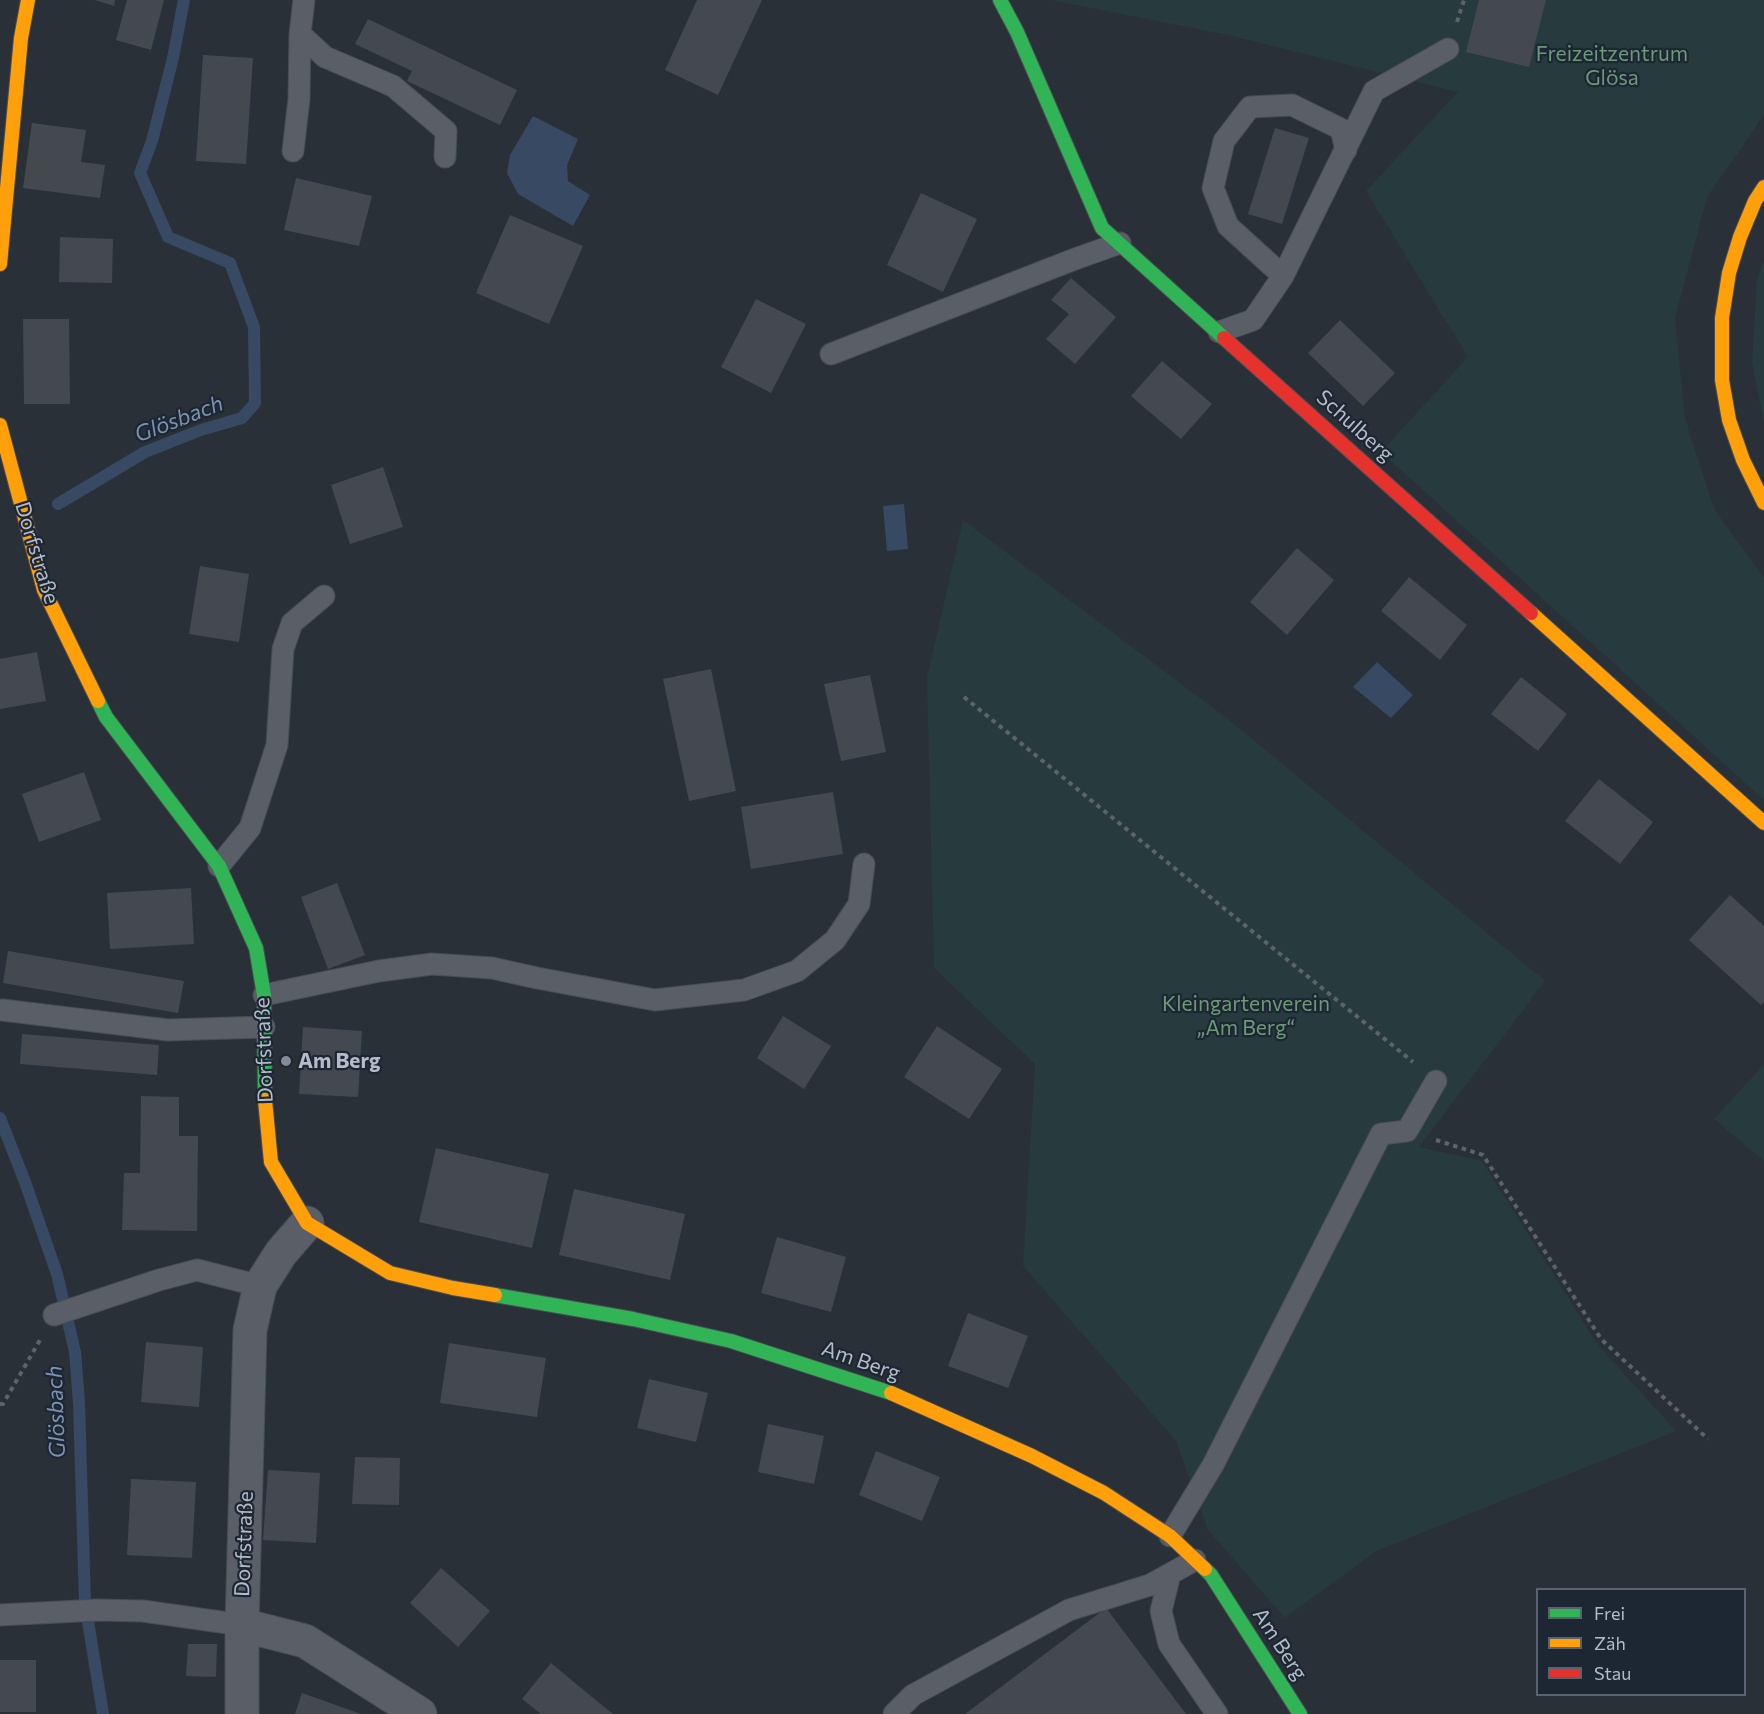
<!DOCTYPE html>
<meta charset="utf-8">
<style>
body{margin:0}
#map{position:relative;width:1764px;height:1714px;overflow:hidden;background:#2a3038;font-family:Commissioner,sans-serif}
canvas{display:block}
.legend{position:absolute;left:1536px;top:1588px;width:210px;height:108px;box-sizing:border-box;background:#1d2633;border:2px solid #59626f;margin:0;padding:8px 10px;list-style:none;font-size:18px;color:#b4bcc9}
.legend li{display:flex;align-items:center;gap:12px;height:30px}
.legend b{width:30px;border:2px solid #59626f}
</style>
<div id="map">
<canvas width="1764" height="1714"></canvas>
<ul class="legend">
<li><b style="height:8px;background:#30b455"></b>Frei</li>
<li><b style="height:8px;background:#ff9f0a"></b>Zäh</li>
<li><b style="height:8px;background:#e5322d"></b>Stau</li>
</ul>
</div>
<script>
const c = document.querySelector('canvas').getContext('2d');
c.lineJoin = 'round';
function fill(path, color) { c.fillStyle = color; c.fill(path, 'evenodd'); }
const toPath = rows => new Path2D(rows.map(r => 'M' + r).join(''));
function stroke(path, color, width, dash) { c.strokeStyle = color; c.lineWidth = width; c.lineCap = dash ? 'butt' : 'round'; c.setLineDash(dash || []); c.stroke(path); }
function label(font, color, halo, rows, align = 'center') {
  c.font = font + ' Commissioner,sans-serif'; c.lineWidth = 4.5; c.setLineDash([]); c.textBaseline = 'middle'; c.strokeStyle = halo; c.fillStyle = color; for (const [text, x, y, turn = 0] of rows) {
    c.save(); c.translate(x, y); c.rotate((+turn || 0) * Math.PI / 180); c.textAlign = isNaN(turn) ? turn : align; if (halo) c.strokeText(text, 0, 0); c.fillText(text, 0, 0); c.restore();
  }
}
fill(toPath([
 [1051,0,1764,0,1764,115,1707,197,1675,318,1685,418,1714,509,1764,578,1764,800,1381,452,1468,357,1366,191,1458,92,1228,35],
 [1764,261,1764,423,1752,362,1757,279],
 [963,520,1228,719,1545,981,1419,1147,1482,1161,1598,1345,1676,1431,1376,1551,1285,1618,1208,1530,1176,1441,1023,1266,1035,1064,934,968,927,677],
 [1764,1064,1764,1161,1714,1119]
]), '#273a3e');
fill(toPath([
 [533,116,578,139,567,165,568,181,590,195,573,226,518,194,507,173,510,155],
 [904,504,908,549,887,551,883,506],
 [1377,662,1413,695,1391,718,1353,687]
]), '#384963');
stroke(toPath([
 [58,504,145,452,201,430,242,418,255,403,254,327,230,263,168,237,140,173,152,141,173,58,184,0],
 [0,1118,25,1182,57,1274,75,1352,79,1403,85,1603,103,1714]
]), '#384963', 12);
fill(toPath([
 [95,0,115,0,114,6],
 [127,0,164,0,151,50,116,40],
 [697,0,762,0,718,95,665,70],
 [1479,0,1546,0,1529,67,1466,52],
 [368,19,517,90,500,125,407,81,412,71,355,44],
 [203,55,253,58,246,164,196,161],
 [32,123,86,130,81,162,105,165,100,198,23,188],
 [1275,128,1309,138,1282,224,1248,214],
 [296,178,372,196,359,246,284,230],
 [921,193,977,219,943,292,887,265],
 [510,215,583,246,549,324,476,293],
 [60,237,113,239,112,283,59,282],
 [1071,278,1116,317,1075,364,1046,339,1069,314,1051,300],
 [756,299,806,324,771,393,721,367],
 [23,319,69,319,70,404,24,404],
 [1340,320,1395,373,1363,406,1308,353],
 [1162,361,1212,404,1181,439,1131,396],
 [383,467,403,527,350,544,331,485],
 [1297,548,1334,580,1287,635,1250,602],
 [200,566,249,574,239,642,189,634],
 [1409,577,1467,625,1440,660,1381,611],
 [37,652,46,701,0,709,0,659],
 [711,669,736,791,689,801,663,679],
 [870,675,886,752,841,761,824,684],
 [1521,677,1567,714,1538,751,1491,714],
 [84,772,101,820,39,842,22,794],
 [1599,779,1653,822,1620,864,1565,821],
 [833,792,843,854,751,869,741,807],
 [337,883,365,955,328,969,301,897],
 [191,888,194,944,110,949,107,893],
 [1730,895,1764,926,1764,1002,1761,1005,1689,940],
 [8,951,184,981,178,1013,3,983],
 [783,1016,831,1046,804,1089,757,1058],
 [937,1026,1002,1069,969,1119,904,1077],
 [303,1027,362,1031,358,1097,299,1094],
 [22,1034,159,1045,157,1075,20,1064],
 [141,1096,179,1097,179,1136,198,1136,197,1231,122,1230,124,1173,140,1173],
 [436,1148,549,1174,532,1248,419,1222],
 [574,1189,685,1214,670,1280,559,1255],
 [777,1237,846,1257,831,1312,761,1293],
 [968,1313,1028,1336,1008,1388,948,1366],
 [146,1342,203,1347,199,1407,141,1402],
 [449,1343,546,1358,537,1417,440,1403],
 [649,1379,708,1393,696,1442,637,1428],
 [768,1424,824,1436,814,1484,758,1472],
 [876,1451,940,1477,922,1521,859,1495],
 [355,1457,400,1458,399,1505,352,1504],
 [268,1470,320,1473,316,1543,263,1540],
 [131,1479,196,1482,192,1558,127,1555],
 [441,1568,490,1611,458,1647,410,1603],
 [1106,1608,1186,1714,965,1714],
 [188,1644,217,1644,216,1677,186,1676],
 [0,1660,36,1660,36,1712,0,1712],
 [551,1663,581,1688,613,1714,541,1714,522,1699],
 [302,1693,361,1714,295,1714]
]), '#444950');
const lane = toPath([
 [300,34,325,57,393,86,446,131,445,157],
 [293,151,299,99,300,34,304,0],
 [1283,276,1228,226,1213,188,1224,141,1250,107,1292,105,1341,129,1346,150],
 [1219,332,1253,320,1283,276,1374,91,1448,49],
 [831,354,1075,259,1120,243],
 [219,866,250,828,277,745,283,649,292,623,324,596],
 [264,995,379,971,432,964,492,968,537,978,655,1000,744,990,797,971,835,940,859,904,864,864],
 [2,1010,168,1030,264,1027],
 [54,1315,159,1280,197,1270,260,1286],
 [1170,1536,1213,1465,1381,1134,1407,1131,1436,1081],
 [1170,1574,1161,1611,1169,1644,1217,1714],
 [0,1615,98,1610,143,1611,242,1625],
 [894,1714,913,1695,1069,1610,1150,1585,1195,1560]
]);
const street = toPath([
 [242,1625,305,1641,420,1714],
 [242,1714,242,1625,250,1330,260,1286,281,1253,307,1223]
]);
const fast = toPath([
 [1000,0,1017,32,1102,228,1224,338],
 [98,701,106,717,219,866,256,948,264,995,265,1100],
 [495,1295,633,1319,731,1341,891,1393],
 [1205,1569,1211,1575,1300,1714]
]);
const slow = toPath([
 [1764,187,1755,201,1740,237,1729,273,1722,318,1722,380,1729,420,1743,460,1764,503],
 [0,264,21,38,28,0],
 [0,425,44,590,98,701],
 [1531,613,1764,823],
 [265,1100,271,1162,307,1223,390,1273,453,1288,495,1295],
 [891,1393,1032,1456,1104,1493,1170,1536,1205,1569]
]);
const jam = toPath([
 [1224,338,1531,613]
]);
stroke(lane, '#484c53', 23);
stroke(street, '#484c53', 35);
stroke(fast, '#484c53', 16);
stroke(slow, '#484c53', 16);
stroke(jam, '#484c53', 16);
stroke(toPath([
 [1457,22,1464,0],
 [964,697,1413,1062],
 [1436,1140,1483,1155,1601,1339,1708,1439],
 [0,1404,3,1404,40,1340]
]), '#5d636a', 4, [4.5, 4.5]);
stroke(lane, '#5a5e66', 21);
stroke(street, '#5a5e66', 33);
stroke(fast, '#30b455', 14);
stroke(slow, '#ff9f0a', 14);
stroke(jam, '#e5322d', 14);
for (const [x, y, r, color] of [
 [286,1061,6,"#848b96"]
]) { const dot = new Path2D(); dot.arc(x, y, r, 0, 2 * Math.PI); c.fillStyle = color; c.fill(dot); stroke(dot, '#1d2633', 2); }
label('21px', '#6b9a76', '#1d2633', [
 ["Freizeitzentrum",1612,54],
 ["Glösa",1612,78],
 ["Kleingartenverein",1246,1004],
 ["„Am Berg“",1246,1028]
]);
label('21px', '#b4bcc9', '#1d2633', [
 ["Schulberg",1355,426,42],
 ["Dorfstraße",37,553,73],
 ["Dorfstraße",264,1050,-92],
 ["Am Berg",861,1361,19],
 ["Dorfstraße",244,1544,-88],
 ["Am Berg",1280,1644,57]
]);
label('bold 21px', '#b4bcc9', '#1d2633', [
 ["Am Berg",298,1061]
], 'left');
label('italic 22px', '#7c92b1', '#1d2633', [
 ["Glösbach",179,419,-21],
 ["Glösbach",56,1412,-92]
]);
</script>
